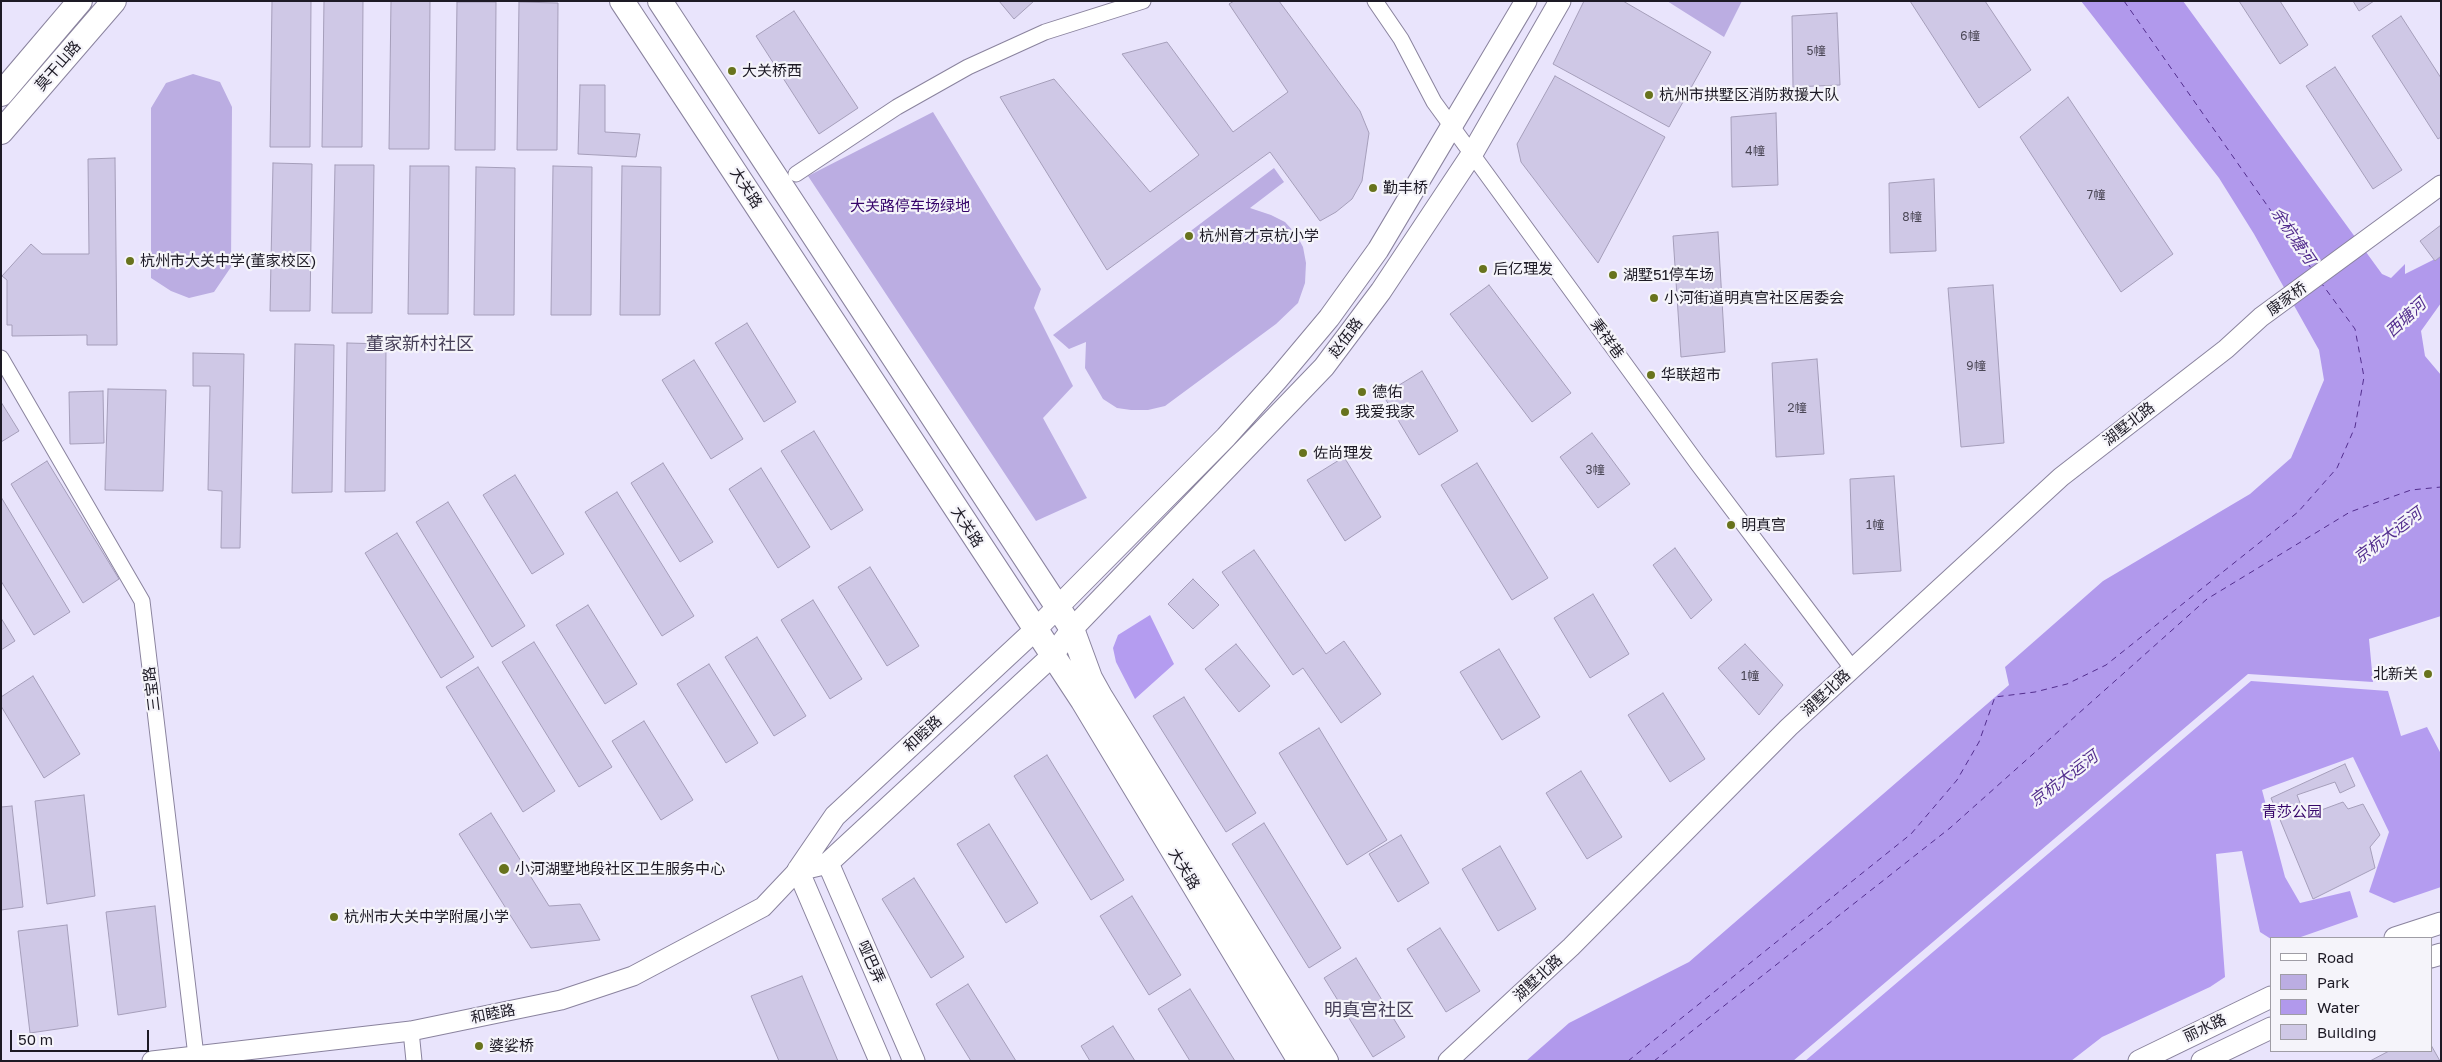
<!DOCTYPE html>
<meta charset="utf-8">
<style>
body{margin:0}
#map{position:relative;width:2442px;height:1062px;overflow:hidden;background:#e9e4fc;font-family:"Golos Text",sans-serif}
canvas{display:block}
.frame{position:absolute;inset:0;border:2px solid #1d1a25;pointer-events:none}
.legend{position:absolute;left:2270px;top:937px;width:162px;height:115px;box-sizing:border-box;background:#f5f4fa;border:1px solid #9f9da5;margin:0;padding:6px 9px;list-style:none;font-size:15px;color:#1d1a25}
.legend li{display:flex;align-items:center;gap:10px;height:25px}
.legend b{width:25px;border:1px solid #9f9da5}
.scale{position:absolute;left:10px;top:1030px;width:139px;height:22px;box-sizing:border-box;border:2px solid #1d1a25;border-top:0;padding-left:6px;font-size:15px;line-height:18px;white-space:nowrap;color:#1d1a25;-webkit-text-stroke:4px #f5f4fa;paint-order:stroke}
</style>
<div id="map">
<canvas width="2442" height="1062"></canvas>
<div class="frame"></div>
<ul class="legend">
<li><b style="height:6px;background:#fff"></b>Road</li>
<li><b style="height:14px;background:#bbade2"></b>Park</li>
<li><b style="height:14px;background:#b199ec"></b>Water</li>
<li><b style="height:14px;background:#cfc8e6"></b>Building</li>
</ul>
<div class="scale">50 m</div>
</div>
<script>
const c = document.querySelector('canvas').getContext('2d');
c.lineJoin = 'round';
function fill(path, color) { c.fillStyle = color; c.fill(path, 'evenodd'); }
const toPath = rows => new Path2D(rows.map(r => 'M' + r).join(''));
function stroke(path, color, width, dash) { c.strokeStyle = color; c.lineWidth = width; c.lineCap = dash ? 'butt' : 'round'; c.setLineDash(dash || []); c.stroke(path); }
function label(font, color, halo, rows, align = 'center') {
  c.font = font + ' "Golos Text","Noto Sans SC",sans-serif'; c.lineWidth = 4.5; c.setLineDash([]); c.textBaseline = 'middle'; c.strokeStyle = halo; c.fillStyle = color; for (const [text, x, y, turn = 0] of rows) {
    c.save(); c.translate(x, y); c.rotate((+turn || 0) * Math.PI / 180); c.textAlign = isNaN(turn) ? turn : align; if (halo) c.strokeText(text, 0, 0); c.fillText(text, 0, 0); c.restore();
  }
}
fill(toPath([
 [1667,1,1742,1,1724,37],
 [193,74,220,82,232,107,231,267,214,292,189,298,171,291,151,278,151,108,166,83],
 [933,112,1041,289,1034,308,1073,386,1043,418,1087,498,1036,521,808,176],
 [1274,168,1284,182,1250,208,1271,215,1285,222,1296,234,1303,247,1306,263,1305,283,1298,303,1276,324,1165,406,1148,410,1131,410,1117,408,1103,399,1085,368,1086,342,1069,349,1053,335]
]), '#bbade2');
fill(toPath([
 [1150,615,1174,664,1135,699,1116,662,1113,648,1118,635],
 [2251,681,2388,691,2401,736,2427,727,2441,754,2441,887,2394,903,2369,892,2389,832,2353,757,2262,790,2285,877,2300,903,2350,891,2358,917,2298,938,2271,939,2260,932,2242,851,2216,854,2225,977,2210,987,2102,1037,2071,1061,1805,1061]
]), '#b49cf0');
fill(toPath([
 [2081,1,2183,1,2382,274,2391,278,2405,264,2405,274,2441,256,2441,303,2421,331,2425,356,2441,375,2441,616,2369,639,2373,682,2248,674,1793,1061,1526,1061,1569,1023,1689,962,2009,685,2005,667,2103,581,2250,494,2291,458,2324,380,2319,350,2254,234,2219,178]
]), '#b199ec');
stroke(toPath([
 [2124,1,2311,268],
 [1628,1061,1911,834,1957,780,1979,742,1995,697,2035,692,2067,684,2106,665,2298,512,2337,468,2355,427,2364,377,2355,329,2322,284],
 [1654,1061,1950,828,2207,599,2350,512,2411,490,2441,487]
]), '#532e8e', 1, [6, 5]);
const building = toPath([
 [272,1,311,1,310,147,270,147,272,1],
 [324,1,363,1,362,147,322,147,324,1],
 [391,1,430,1,429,149,389,149,391,1],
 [999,1,1034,1,1014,19,999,1],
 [1234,1,1279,1,1360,111,1369,133,1362,181,1352,199,1336,212,1320,221,1270,152,1107,270,1000,97,1054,79,1150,192,1199,155,1122,54,1167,42,1233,132,1288,92,1229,4,1234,1],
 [1584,1,1623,1,1711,52,1669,127,1553,64,1584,1],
 [1910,1,1985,1,2031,70,1979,108,1910,1],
 [2239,1,2280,1,2308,45,2280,64,2239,1],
 [2353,1,2374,1,2359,11,2353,1],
 [457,2,496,2,495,150,455,150,457,2],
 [519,2,558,3,557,150,517,150,519,2],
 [794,11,858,108,819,134,756,36,794,11],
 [1837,13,1840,85,1793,87,1792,16,1837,13],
 [2401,16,2441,78,2441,137,2438,139,2372,36,2401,16],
 [2335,67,2402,170,2373,189,2306,86,2335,67],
 [1555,76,1665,137,1598,263,1521,162,1517,144,1555,76],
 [580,85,605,85,605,132,640,134,636,157,578,154,580,85],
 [2068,97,2173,254,2121,292,2020,137,2068,97],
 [1776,113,1778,185,1732,187,1731,117,1776,113],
 [115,158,117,345,87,345,87,335,12,336,12,325,7,325,7,280,2,276,31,244,42,254,89,254,88,159,115,158],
 [273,163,312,164,310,311,270,311,273,163],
 [335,165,374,165,372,313,332,313,335,165],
 [410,166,449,166,448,314,408,314,410,166],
 [553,166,592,167,591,315,551,315,553,166],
 [622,166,661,167,660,315,620,315,622,166],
 [476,167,515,168,514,315,474,315,476,167],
 [1934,179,1936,251,1890,253,1889,183,1934,179],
 [2441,225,2441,256,2435,261,2420,241,2441,225],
 [1718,232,1725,352,1681,357,1673,236,1718,232],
 [1489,285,1571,393,1532,422,1450,314,1489,285],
 [1993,285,2004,443,1961,447,1948,288,1993,285],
 [747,323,796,402,764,422,715,343,747,323],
 [347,343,386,344,385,491,345,492,347,343],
 [295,344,334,345,332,492,292,493,295,344],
 [193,353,244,354,240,548,221,548,222,491,208,490,210,386,193,386,193,353],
 [1817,359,1824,454,1776,457,1772,363,1817,359],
 [694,360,743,439,711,459,662,380,694,360],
 [1422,371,1458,431,1419,455,1383,395,1422,371],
 [108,389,166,390,163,491,105,490,108,389],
 [103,391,104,443,70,444,69,392,103,391],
 [1,402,19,431,1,442,1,402],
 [814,431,863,510,831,530,781,451,814,431],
 [1592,433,1630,484,1598,508,1560,457,1592,433],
 [1344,457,1381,517,1345,541,1307,480,1344,457],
 [47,461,119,579,83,603,11,484,47,461],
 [663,463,713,542,680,562,631,483,663,463],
 [1477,463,1548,578,1512,600,1441,485,1477,463],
 [761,468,810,547,778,568,729,489,761,468],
 [515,475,564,554,532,574,483,495,515,475],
 [1894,476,1901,571,1853,574,1850,479,1894,476],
 [617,492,694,616,662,636,585,512,617,492],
 [1,497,70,612,34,635,1,581,1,497],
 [448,502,525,626,492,647,416,522,448,502],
 [397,533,474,657,441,678,365,553,397,533],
 [1675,548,1712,600,1691,619,1653,565,1675,548],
 [1254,550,1326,654,1344,641,1381,694,1341,723,1303,668,1293,675,1222,572,1254,550],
 [870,567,919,646,887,666,838,587,870,567],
 [1193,579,1219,605,1193,629,1168,604,1193,579],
 [1593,594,1629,654,1590,678,1554,618,1593,594],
 [813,600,862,679,830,699,781,620,813,600],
 [588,605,637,684,605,704,556,625,588,605],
 [1,618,15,641,1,650,1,618],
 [757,637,806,716,774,736,725,657,757,637],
 [534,642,612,767,579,787,502,662,534,642],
 [1236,644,1270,686,1239,712,1205,669,1236,644],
 [1745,644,1783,685,1759,715,1718,668,1745,644],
 [1499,649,1540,717,1502,740,1460,672,1499,649],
 [709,664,758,743,726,763,677,684,709,664],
 [478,667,555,791,523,812,446,687,478,667],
 [33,676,80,754,44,778,1,706,1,697,33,676],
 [1663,693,1705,759,1670,782,1628,715,1663,693],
 [1184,697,1256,813,1226,832,1153,716,1184,697],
 [644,721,693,800,661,820,612,741,644,721],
 [1319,728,1387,840,1347,865,1279,753,1319,728],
 [1047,755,1124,880,1091,900,1014,776,1047,755],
 [2345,764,2355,786,2340,793,2335,782,2297,795,2305,816,2343,802,2348,809,2363,804,2380,835,2370,847,2375,868,2313,899,2271,798,2345,764],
 [1581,771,1622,837,1587,859,1546,793,1581,771],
 [84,795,95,896,47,904,35,801,84,795],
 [12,806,23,907,1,910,1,807,12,806],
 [491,813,549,906,580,904,600,940,531,948,459,834,491,813],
 [1264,823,1341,948,1309,968,1232,844,1264,823],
 [989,824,1038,903,1006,923,957,844,989,824],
 [1401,835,1429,883,1398,902,1369,854,1401,835],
 [1500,846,1536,909,1498,931,1462,869,1500,846],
 [914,878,964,957,931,978,882,899,914,878],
 [1132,896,1181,975,1149,995,1100,916,1132,896],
 [155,906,166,1007,118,1015,106,912,155,906],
 [67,925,78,1026,30,1033,18,931,67,925],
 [1440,928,1480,991,1446,1012,1407,949,1440,928],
 [1356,958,1405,1037,1373,1057,1324,978,1356,958],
 [802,976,838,1061,779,1061,751,996,802,976],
 [968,984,1016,1061,971,1061,936,1004,968,984],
 [1190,989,1235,1061,1190,1061,1158,1009,1190,989],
 [1113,1026,1135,1061,1090,1061,1081,1046,1113,1026],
 [2431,1045,2440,1061,2370,1061,2389,1051,2431,1051,2431,1045]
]);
fill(building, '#cfc8e6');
stroke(building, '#a59eba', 1);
const minor = toPath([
 [1375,1,1401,39,1434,102,1697,463,1852,668],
 [796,174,897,107,968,67,1045,32,1143,1],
 [1,358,142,601,196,1056],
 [411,1031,414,1061]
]);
const tertiary = toPath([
 [152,1061,411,1031,561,1000,633,976,763,907,798,870],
 [1448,1061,1571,947,1789,727,2061,477,2226,349,2261,317,2441,185]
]);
const secondary = toPath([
 [828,863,914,1061],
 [798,870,828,863,1052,656,1072,629,1324,367,1381,291,1472,154,1560,1],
 [798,870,835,816,1035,630,1226,437,1277,380,1329,318,1378,250,1526,1],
 [798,870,880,1061],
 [2395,938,2441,923],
 [2431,957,2441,954],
 [2139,1061,2271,997],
 [2202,1061,2271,1028]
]);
const primary = toPath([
 [622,1,1083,701,1300,1061],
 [660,1,1072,629,1090,678,1100,696,1326,1061],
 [1,94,80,1],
 [1,132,114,1]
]);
stroke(minor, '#8a839e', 17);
stroke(tertiary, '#8a839e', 21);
stroke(secondary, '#8a839e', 23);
stroke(primary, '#8a839e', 26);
stroke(minor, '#fff', 15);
stroke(tertiary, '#fff', 19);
stroke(secondary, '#fff', 21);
stroke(primary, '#fff', 24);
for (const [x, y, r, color] of [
 [732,71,5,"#68731d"],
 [1649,95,5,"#68731d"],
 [1373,188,5,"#68731d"],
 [1189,236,5,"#68731d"],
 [130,261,5,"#68731d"],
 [1483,269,5,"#68731d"],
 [1613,275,5,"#68731d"],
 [1654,298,5,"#68731d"],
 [1651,375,5,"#68731d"],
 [1362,392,5,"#68731d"],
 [1345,412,5,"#68731d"],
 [1303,453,5,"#68731d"],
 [1731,525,5,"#68731d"],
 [2428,674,5,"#68731d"],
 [504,869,6,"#68731d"],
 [334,917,5,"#68731d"],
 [479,1046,5,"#68731d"]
]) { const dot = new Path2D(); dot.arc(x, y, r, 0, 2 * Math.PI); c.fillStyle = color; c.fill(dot); stroke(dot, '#f5f4fa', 2); }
label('12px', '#4a4655', null, [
 ["6幢",1970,36],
 ["5幢",1816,51],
 ["4幢",1755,151],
 ["7幢",2096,195],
 ["8幢",1912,217],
 ["9幢",1976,366],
 ["2幢",1797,408],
 ["3幢",1595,470],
 ["1幢",1875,525],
 ["1幢",1750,676]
]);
label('15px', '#1d1a25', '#f5f4fa', [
 ["莫干山路",58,66,-49],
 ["大关路",746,188,57],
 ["康家桥",2287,299,-36],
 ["赵伍路",1346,338,-53],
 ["秉祥巷",1607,339,54],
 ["湖墅北路",2129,424,-38],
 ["大关路",967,527,57],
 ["三宝路",152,689,-97],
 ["湖墅北路",1826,693,-43],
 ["和睦路",923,734,-43],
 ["大关路",1184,869,59],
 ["哑巴弄",871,962,66],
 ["湖墅北路",1538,978,-43],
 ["和睦路",493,1014,-11],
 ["丽水路",2205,1028,-25]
]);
label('15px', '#1d1a25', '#f5f4fa', [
 ["大关桥西",742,71],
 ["杭州市拱墅区消防救援大队",1659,95],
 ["勤丰桥",1383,188],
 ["杭州育才京杭小学",1199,236],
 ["杭州市大关中学(董家校区)",140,261],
 ["后亿理发",1493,269],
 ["湖墅51停车场",1623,275],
 ["小河街道明真宫社区居委会",1664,298],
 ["华联超市",1661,375],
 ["德佑",1372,392],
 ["我爱我家",1355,412],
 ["佐尚理发",1313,453],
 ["明真宫",1741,525],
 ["北新关",2418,674,"right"],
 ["小河湖墅地段社区卫生服务中心",515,869],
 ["杭州市大关中学附属小学",344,917],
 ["婆娑桥",489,1046]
], 'left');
label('15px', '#36056a', '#f5f4fa', [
 ["大关路停车场绿地",910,206],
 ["青莎公园",2292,812]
]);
label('italic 16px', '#532e8e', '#f5f4fa', [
 ["余杭塘河",2293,236,56],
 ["西塘河",2406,318,-43],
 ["京杭大运河",2388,536,-37],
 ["京杭大运河",2064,779,-37]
]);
label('18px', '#474059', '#f5f4fa', [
 ["董家新村社区",420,344],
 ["明真宫社区",1369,1010]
]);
</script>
